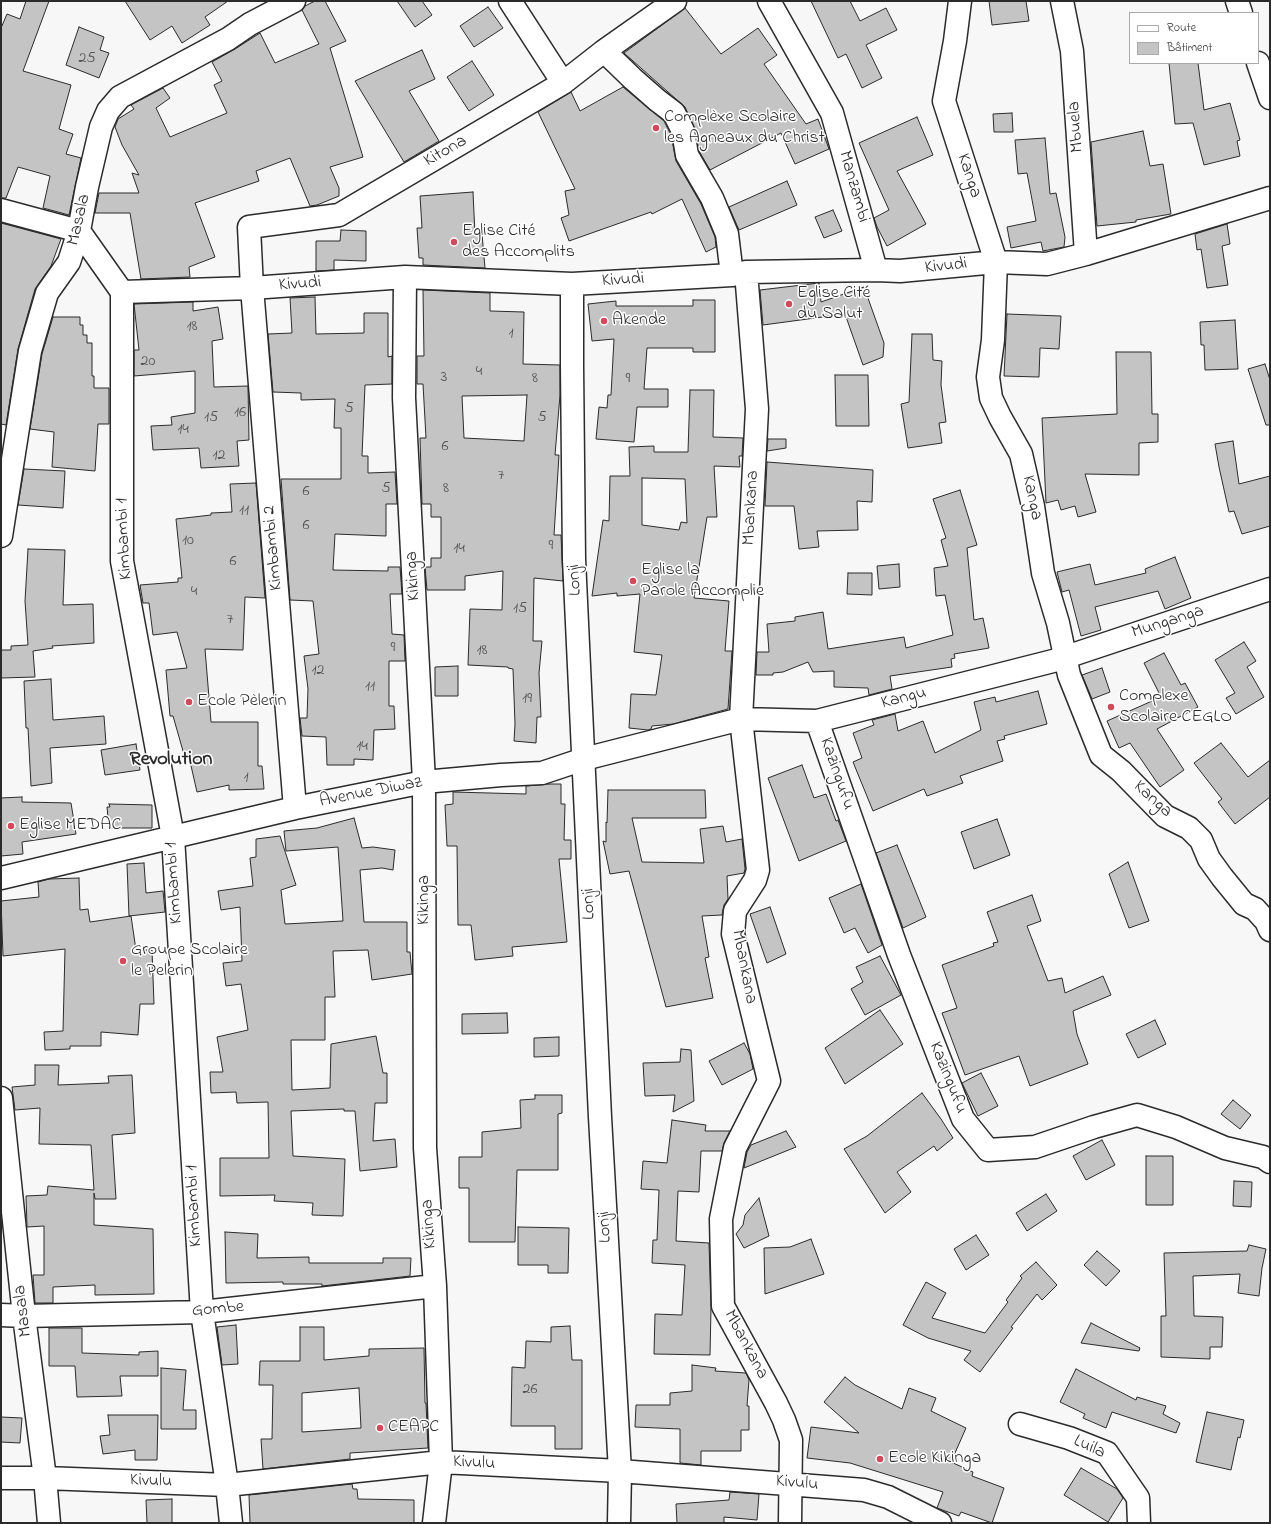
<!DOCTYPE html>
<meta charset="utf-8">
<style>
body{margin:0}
#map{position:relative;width:1271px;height:1524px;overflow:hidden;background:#f7f7f7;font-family:"Indie Flower",sans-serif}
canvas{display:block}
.frame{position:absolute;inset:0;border:2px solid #2b2b2b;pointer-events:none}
.legend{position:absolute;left:1129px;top:12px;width:130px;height:52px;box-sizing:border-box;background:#fff;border:1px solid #aaa;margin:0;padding:5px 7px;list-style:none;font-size:12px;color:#2b2b2b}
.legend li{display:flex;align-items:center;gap:8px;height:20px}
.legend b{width:20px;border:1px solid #aaa}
</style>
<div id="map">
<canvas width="1271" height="1524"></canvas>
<div class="frame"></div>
<ul class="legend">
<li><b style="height:5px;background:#fff"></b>Route</li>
<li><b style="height:11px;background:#c4c4c4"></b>Bâtiment</li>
</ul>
</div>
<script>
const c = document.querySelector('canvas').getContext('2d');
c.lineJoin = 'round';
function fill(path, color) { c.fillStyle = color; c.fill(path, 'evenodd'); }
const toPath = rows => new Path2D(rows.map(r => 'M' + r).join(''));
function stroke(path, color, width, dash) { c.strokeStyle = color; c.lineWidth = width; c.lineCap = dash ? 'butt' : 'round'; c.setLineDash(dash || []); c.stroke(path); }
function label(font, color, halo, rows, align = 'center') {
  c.font = font + ' "Indie Flower",sans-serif'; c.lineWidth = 3; c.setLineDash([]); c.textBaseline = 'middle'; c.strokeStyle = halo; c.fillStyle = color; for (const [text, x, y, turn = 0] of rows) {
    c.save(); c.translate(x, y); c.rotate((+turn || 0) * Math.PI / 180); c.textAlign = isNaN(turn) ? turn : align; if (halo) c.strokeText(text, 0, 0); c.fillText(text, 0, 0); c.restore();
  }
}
const building = toPath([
 [26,1,49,1,23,71,71,85,59,129,73,134,66,154,81,158,69,215,43,208,50,176,18,167,6,198,1,198,1,28,7,14,20,19,26,1],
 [125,1,228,1,205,17,210,25,182,43,172,26,150,40,125,1],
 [315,1,325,1,346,41,330,48,363,157,330,167,339,188,339,196,317,205,310,206,290,158,256,171,259,181,195,203,215,257,189,267,190,277,141,279,130,213,95,213,99,193,139,193,132,173,139,175,122,145,115,127,118,119,134,109,131,105,163,88,170,98,156,108,170,137,227,113,214,85,222,81,212,62,235,49,260,33,275,63,319,44,302,10,305,6,315,1],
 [397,1,422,1,432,15,415,27,397,1],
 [811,1,850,1,860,21,886,8,897,30,866,45,882,78,862,88,846,54,838,58,811,1],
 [989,1,1026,1,1029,21,992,25,989,1],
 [488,7,503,28,474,47,460,26,488,7],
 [685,8,721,54,758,28,777,55,764,64,806,124,818,119,829,149,795,164,781,133,710,170,699,151,695,129,685,107,624,53,685,8],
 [79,27,104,37,100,50,109,53,99,78,66,65,79,27],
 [422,50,435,79,409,91,439,141,404,162,355,81,422,50],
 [472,61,494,95,469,111,447,77,472,61],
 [1169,63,1198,63,1204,110,1230,103,1240,140,1237,141,1240,156,1204,165,1193,123,1175,124,1169,63],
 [623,87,664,121,671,135,676,161,701,204,715,237,716,247,706,252,682,199,652,214,651,212,569,241,561,218,569,215,565,191,575,189,538,112,571,92,580,111,623,87],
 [1012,113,1013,132,994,132,993,114,1012,113],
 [917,117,933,155,897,171,926,224,887,246,877,227,874,218,889,210,859,143,917,117],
 [1143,131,1150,166,1163,164,1171,214,1136,220,1136,222,1097,226,1091,142,1143,131],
 [1045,138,1050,194,1056,193,1065,237,1064,247,1043,251,1041,242,1011,248,1007,227,1036,221,1027,173,1018,174,1015,140,1045,138],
 [787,181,797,205,739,230,729,207,787,181],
 [473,192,475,234,482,234,485,268,423,265,423,258,419,258,417,228,422,228,420,196,473,192],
 [833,210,842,231,824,238,815,217,833,210],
 [1,223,61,239,51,266,35,289,18,349,6,425,1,424,1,223],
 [1227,224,1230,244,1222,246,1228,285,1207,288,1201,249,1197,250,1195,234,1227,224],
 [341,230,366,231,366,261,334,260,334,270,316,271,316,241,340,241,341,230],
 [819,283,821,302,864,287,884,343,883,357,863,365,845,314,763,325,760,290,819,283],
 [423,290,490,293,490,311,524,312,523,364,560,365,560,395,555,455,559,455,554,535,561,535,563,581,534,578,533,641,542,641,539,673,541,717,537,717,536,743,514,741,515,724,513,669,508,668,508,667,468,665,470,609,502,610,503,571,465,576,465,590,427,590,425,567,431,567,431,558,441,558,441,517,431,517,431,504,422,504,420,438,426,438,423,384,417,384,417,356,424,356,423,290],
 [527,395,524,441,464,438,462,396,527,395],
 [315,297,316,334,364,333,364,313,388,313,388,357,392,356,392,384,365,385,362,456,368,456,368,473,395,472,397,504,386,504,386,536,335,534,333,570,388,571,388,567,400,567,402,594,390,594,392,634,404,635,405,661,389,661,389,706,394,706,395,729,374,730,373,760,354,759,354,765,327,765,326,737,302,736,300,718,307,718,308,689,304,656,319,654,313,601,290,600,281,479,341,479,341,428,334,428,335,399,301,400,301,393,273,392,268,334,292,333,290,298,315,297],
 [693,300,715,300,715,352,693,352,693,348,647,348,644,389,668,389,668,407,637,407,634,442,596,439,599,407,607,408,608,395,611,395,614,339,592,341,588,304,616,301,616,306,693,306,693,300],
 [193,302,193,311,218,307,223,339,212,341,214,387,248,386,249,440,237,441,239,466,201,468,199,448,153,450,151,426,172,425,171,417,195,413,195,371,134,376,134,350,139,350,134,304,193,302],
 [1007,314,1061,316,1059,349,1040,348,1039,377,1004,376,1007,314],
 [53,317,80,317,80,325,83,325,83,335,87,335,87,343,92,343,92,376,94,376,94,388,109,388,109,424,98,424,95,471,52,467,54,432,30,429,42,354,53,317],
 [1235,320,1238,369,1205,370,1204,345,1201,345,1200,322,1235,320],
 [912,334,932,334,933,360,942,361,941,385,946,422,939,423,942,443,908,448,901,404,909,402,912,334],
 [1116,352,1151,352,1152,414,1158,414,1158,442,1139,443,1139,475,1085,474,1096,512,1078,517,1075,506,1061,510,1058,500,1046,503,1042,418,1117,414,1116,352],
 [1265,364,1270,380,1270,425,1266,425,1248,369,1265,364],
 [835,375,868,375,869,426,836,426,835,375],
 [690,390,714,390,713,437,743,438,742,456,739,456,740,467,714,466,717,517,707,517,694,598,729,601,725,651,732,651,728,709,673,724,652,726,651,729,648,730,629,728,631,694,656,695,662,655,634,652,640,594,617,596,617,593,592,596,603,520,609,521,610,476,630,476,629,447,654,446,654,452,688,452,690,390],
 [642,478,685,479,687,523,681,522,679,530,642,525,642,478],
 [768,439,786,439,786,448,767,451,768,439],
 [1233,441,1239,484,1270,476,1270,526,1242,534,1234,511,1229,512,1219,467,1215,444,1233,441],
 [767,462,873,470,872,502,857,501,858,530,817,531,819,547,799,549,794,506,765,506,767,462],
 [24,469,65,471,63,508,18,505,24,469],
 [256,483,265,598,245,597,243,650,205,649,211,722,258,722,258,766,262,766,264,789,229,790,229,785,197,792,189,757,185,758,173,716,170,716,166,670,187,668,177,632,153,635,149,603,143,603,140,585,178,582,178,578,182,578,176,519,211,515,211,513,232,512,230,484,256,483],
 [960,490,977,545,967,548,974,620,983,618,989,648,954,654,955,658,951,659,952,667,890,676,892,689,869,695,868,688,834,687,834,671,813,672,808,662,783,672,773,673,773,675,756,675,757,652,769,652,767,624,795,621,795,617,823,612,828,649,904,637,906,648,953,635,945,595,936,596,934,568,948,566,941,540,946,538,933,499,960,490],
 [28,549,65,550,63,605,93,604,94,643,52,646,53,648,33,651,35,677,1,678,1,650,11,650,11,646,28,645,25,601,28,549],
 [1175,557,1191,598,1165,609,1158,591,1095,607,1101,630,1081,636,1069,590,1062,592,1057,572,1090,564,1095,585,1146,573,1145,569,1175,557],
 [899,564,900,587,879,589,877,566,899,564],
 [848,573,872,573,872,595,847,594,848,573],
 [1244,642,1256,661,1247,667,1264,697,1236,714,1226,698,1235,693,1215,660,1244,642],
 [1164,653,1181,685,1185,683,1198,707,1157,729,1184,770,1160,787,1130,743,1119,748,1107,721,1161,697,1144,663,1164,653],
 [458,666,458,696,435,696,435,667,458,666],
 [1102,668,1110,692,1092,699,1082,675,1102,668],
 [51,679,53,720,104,716,106,744,50,748,52,783,31,786,28,728,26,728,24,681,51,679],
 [1038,691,1047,724,1004,736,1005,739,997,741,1003,761,960,776,963,783,927,796,924,789,873,811,853,762,862,758,853,733,874,725,872,720,895,714,898,731,923,721,935,753,981,730,974,702,995,697,996,702,1038,691],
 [1221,743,1248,777,1270,760,1270,797,1235,824,1218,802,1222,799,1194,763,1221,743],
 [136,744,140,770,105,775,101,750,136,744],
 [802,765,814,798,826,794,836,821,838,820,846,841,799,861,768,778,802,765],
 [549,784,561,784,561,804,565,804,564,840,571,840,571,859,559,859,567,942,512,947,513,956,475,960,471,925,458,925,457,846,447,846,445,805,453,804,453,792,526,794,526,786,549,784],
 [608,790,705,790,706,818,632,818,642,862,704,863,700,829,723,826,726,842,742,839,745,869,744,873,727,876,728,899,724,905,722,915,702,916,709,957,705,958,713,998,666,1007,629,871,610,874,603,841,606,842,606,822,607,823,608,790],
 [22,797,22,802,71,803,76,834,22,842,23,854,1,856,1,798,22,797],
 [109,804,152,805,152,828,109,828,107,807,110,807,109,804],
 [354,818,362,848,373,847,395,850,393,870,382,868,360,870,364,922,407,922,407,952,410,952,412,974,372,980,368,950,333,951,335,997,325,997,325,1040,291,1040,292,1090,330,1088,331,1044,376,1036,383,1073,387,1073,387,1103,375,1103,373,1141,395,1139,397,1167,360,1171,355,1111,344,1111,344,1109,291,1111,293,1156,345,1159,343,1216,312,1215,313,1203,274,1201,275,1195,220,1196,220,1158,269,1158,268,1102,237,1103,236,1092,211,1093,210,1072,223,1072,217,1037,248,1030,241,984,226,986,223,963,242,961,240,907,221,910,218,891,253,886,250,858,256,857,256,839,280,836,296,885,281,890,285,924,343,921,338,847,286,851,284,831,317,828,354,818],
 [997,819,1010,855,974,869,961,832,997,819],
 [897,845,926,917,903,928,876,853,897,845],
 [1128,862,1149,921,1129,928,1109,874,1128,862],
 [144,863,146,893,163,891,165,912,129,916,127,864,144,863],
 [79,878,80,910,88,909,90,922,131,916,136,950,152,950,154,1004,140,1004,138,1035,101,1032,101,1046,70,1046,70,1049,45,1050,44,1032,63,1031,65,949,3,956,1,901,39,897,38,882,49,879,79,878],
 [861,884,882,945,868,953,855,928,844,933,829,898,861,884],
 [1032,895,1041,921,1027,926,1048,981,1062,978,1065,993,1103,976,1111,995,1073,1011,1077,1034,1088,1064,1030,1086,1019,1056,965,1075,942,1013,957,1008,942,965,994,946,993,943,998,942,987,912,1032,895],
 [770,907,786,954,767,963,750,914,770,907],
 [880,956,901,995,865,1015,851,989,863,982,856,967,880,956],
 [880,1010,903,1044,845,1084,825,1048,880,1010],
 [507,1013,508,1033,462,1034,462,1014,507,1013],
 [1155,1020,1166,1044,1138,1058,1126,1034,1155,1020],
 [559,1037,559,1056,534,1057,534,1038,559,1037],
 [744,1043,750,1054,753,1069,722,1085,709,1061,744,1043],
 [681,1049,691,1050,694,1101,673,1112,675,1095,645,1096,643,1063,680,1062,681,1049],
 [35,1065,59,1065,58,1085,109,1083,108,1076,132,1075,135,1133,112,1135,116,1199,95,1199,94,1193,94,1225,153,1229,154,1294,95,1295,95,1285,53,1287,53,1303,35,1303,33,1275,44,1275,44,1226,27,1227,26,1196,47,1195,48,1186,94,1190,91,1145,39,1144,40,1108,15,1110,12,1087,35,1085,35,1065],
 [981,1073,998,1106,978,1116,962,1083,981,1073],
 [922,1093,941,1119,953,1138,937,1151,934,1146,897,1172,911,1192,885,1213,844,1149,867,1136,922,1093],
 [535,1095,562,1095,562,1113,558,1114,558,1170,517,1170,515,1242,469,1242,469,1188,459,1188,459,1157,482,1157,482,1132,521,1128,520,1100,535,1099,535,1095],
 [1233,1100,1251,1115,1240,1129,1221,1114,1233,1100],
 [672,1120,706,1125,705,1131,730,1131,724,1143,722,1151,701,1151,699,1192,678,1191,676,1241,709,1243,711,1308,710,1355,654,1354,655,1314,682,1315,685,1265,652,1263,653,1240,657,1240,659,1190,641,1189,643,1161,667,1163,672,1120],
 [786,1131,796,1147,744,1168,747,1152,751,1145,786,1131],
 [1102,1140,1115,1165,1086,1180,1073,1156,1102,1140],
 [1146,1156,1173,1156,1173,1205,1146,1205,1146,1156],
 [1234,1181,1252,1182,1251,1207,1233,1206,1234,1181],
 [1046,1194,1057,1211,1027,1231,1016,1213,1046,1194],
 [759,1198,769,1236,744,1248,736,1234,743,1225,745,1215,759,1198],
 [518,1227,569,1228,568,1273,548,1273,548,1265,518,1265,518,1227],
 [225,1232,258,1234,257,1258,309,1257,309,1263,383,1263,383,1258,411,1258,410,1276,322,1286,322,1284,283,1284,283,1282,226,1283,225,1232],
 [976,1235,989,1255,966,1270,954,1249,976,1235],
 [811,1239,824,1274,765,1294,764,1248,790,1247,811,1239],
 [1249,1245,1266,1249,1262,1268,1259,1296,1238,1293,1240,1274,1193,1276,1194,1316,1223,1317,1222,1347,1210,1347,1210,1359,1161,1357,1161,1316,1166,1316,1164,1253,1247,1251,1249,1245],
 [1097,1251,1120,1271,1106,1286,1084,1265,1097,1251],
 [1036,1262,1057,1285,1042,1300,1037,1294,1011,1327,1013,1328,980,1372,964,1360,971,1351,928,1338,903,1325,926,1282,946,1293,932,1318,985,1333,1008,1302,1006,1300,1022,1278,1020,1276,1036,1262],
 [1091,1323,1140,1348,1139,1351,1081,1343,1091,1323],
 [236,1325,238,1364,222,1365,217,1327,236,1325],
 [570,1326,572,1360,582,1360,582,1449,555,1449,555,1426,511,1426,512,1367,525,1368,526,1341,551,1342,551,1327,570,1326],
 [300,1327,324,1327,324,1360,369,1356,369,1349,424,1348,425,1403,426,1403,428,1448,350,1453,350,1459,263,1469,261,1439,272,1439,273,1385,259,1385,260,1361,300,1361,300,1327],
 [359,1388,361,1428,302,1432,302,1393,359,1388],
 [49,1328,82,1328,82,1353,139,1355,139,1352,158,1351,158,1376,120,1376,122,1396,77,1397,75,1366,49,1366,49,1328],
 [692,1365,716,1368,715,1371,746,1373,749,1380,747,1406,749,1406,749,1430,741,1430,741,1451,701,1451,701,1465,680,1463,680,1429,635,1427,636,1405,670,1405,670,1393,692,1391,692,1365],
 [161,1368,186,1370,183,1410,196,1410,196,1429,161,1429,161,1368],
 [1076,1369,1136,1400,1137,1397,1166,1406,1163,1414,1180,1423,1176,1433,1112,1412,1106,1428,1083,1418,1085,1414,1060,1402,1076,1369],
 [845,1377,855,1385,902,1409,909,1388,936,1398,931,1411,966,1428,951,1462,973,1472,972,1476,1004,1488,992,1523,961,1512,959,1516,937,1508,943,1492,850,1463,807,1458,811,1427,859,1433,824,1402,845,1377],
 [1207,1412,1244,1420,1240,1438,1238,1437,1231,1470,1196,1462,1207,1412],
 [108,1415,158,1415,157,1460,135,1460,135,1450,103,1454,100,1436,110,1435,108,1415],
 [1,1417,22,1418,20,1443,1,1442,1,1417],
 [1081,1468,1117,1489,1123,1498,1108,1522,1064,1495,1081,1468],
 [352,1484,353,1489,357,1489,358,1499,414,1500,414,1523,250,1523,249,1495,352,1484],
 [730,1492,759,1494,757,1520,724,1517,724,1523,677,1523,676,1504,729,1500,730,1492],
 [172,1499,172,1523,147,1523,146,1500,172,1499]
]);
fill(building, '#c4c4c4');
stroke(building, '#2b2b2b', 1);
const minor = toPath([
 [510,1,563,83],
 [769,1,832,113,876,270],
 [960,1,955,41,944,101,996,262,993,340,988,377,991,398,1000,417,1021,454,1033,506,1043,573,1058,623,1069,675,1101,755,1121,771,1165,816,1189,828,1201,840,1209,859,1222,877,1244,904,1255,909,1266,921,1270,930],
 [1062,1,1072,51,1086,254],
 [1237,1,1241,13],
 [604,51,633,79,657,100,674,113,683,131,687,155,712,198,727,234,732,275],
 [1258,63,1270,98],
 [1,210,79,231,122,292,252,288,405,277,572,284,732,275,746,272,876,270,900,271,996,262,1047,264,1086,254,1270,198],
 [746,272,757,409,741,719,758,870,755,880,735,911,733,934,769,1081,735,1148,721,1219,723,1306,776,1403,784,1420,791,1440,790,1523],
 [405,277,404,398,424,782,425,1148,435,1286,441,1462,434,1523],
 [572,284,572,366,574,559,600,1117,620,1471,619,1523],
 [122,292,122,561,173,837,202,1312,227,1485,231,1523],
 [1,536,30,351,47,293,69,262,79,231,87,187,101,127,108,111,120,97,228,39,250,24,294,1],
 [817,721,899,955,963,1119,988,1150,1035,1147,1094,1127,1137,1115,1176,1127,1225,1148,1263,1157,1270,1162],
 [295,808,252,288,249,227,339,215,563,83,604,51,675,1],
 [1,878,295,808,424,782,501,775,542,773,584,759,741,719,817,721,1057,660,1270,589],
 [1,1098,24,1316,45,1478,49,1523],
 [1,1315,24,1316,202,1312,435,1286],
 [1020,1424,1069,1438,1107,1453,1138,1498,1139,1523],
 [1,1478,45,1478,227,1485,441,1462,620,1471,864,1490,888,1497,940,1523]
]);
stroke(minor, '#2b2b2b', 25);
stroke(minor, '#fff', 22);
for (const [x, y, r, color] of [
 [656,128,4,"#d1495b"],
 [454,242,4,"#d1495b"],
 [789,304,4,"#d1495b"],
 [604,321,4,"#d1495b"],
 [633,581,4,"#d1495b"],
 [189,702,4,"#d1495b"],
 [1111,707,4,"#d1495b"],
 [11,826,4,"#d1495b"],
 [123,961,4,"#d1495b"],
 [380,1428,4,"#d1495b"],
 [880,1459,4,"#d1495b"]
]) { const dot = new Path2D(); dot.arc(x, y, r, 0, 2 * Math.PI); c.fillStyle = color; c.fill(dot); stroke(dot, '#fff', 1.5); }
label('16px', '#515151', null, [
 ["25",87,59],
 ["18",192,327],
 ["1",511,334],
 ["20",148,362],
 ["4",479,372],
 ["3",444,378],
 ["8",535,379],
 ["9",628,379],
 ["5",349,409],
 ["16",240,413],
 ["15",211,418],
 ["5",542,418],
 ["14",183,430],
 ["6",445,447],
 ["12",219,456],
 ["7",501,476],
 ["5",386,489],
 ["8",446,489],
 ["6",306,492],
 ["11",244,511],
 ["6",306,526],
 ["10",188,541],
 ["9",551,546],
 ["14",459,549],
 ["6",233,562],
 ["4",194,592],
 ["15",520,609],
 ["7",230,620],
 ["9",393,648],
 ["18",482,651],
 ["12",318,671],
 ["11",370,687],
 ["19",527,699],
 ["14",362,747],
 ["1",246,778],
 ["26",530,1390]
]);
label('18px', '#2b2b2b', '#fff', [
 ["Complèxe Scolaire",664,118],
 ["les Agneaux du Christ",664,139],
 ["Eglise Cité",462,232],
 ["des Accomplits",462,253],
 ["Eglise Cité",797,294],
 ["du Salut",797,315],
 ["Akende",612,321],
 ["Eglise la",641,571],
 ["Parole Accomplie",641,592],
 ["Complexe",1119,697],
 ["Scolaire CEGLO",1119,718],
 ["Ecole Pèlerin",197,702],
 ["Eglise MEDAC",19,826],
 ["Groupe Scolaire",131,951],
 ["le Pelerin",131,972],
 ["CEAPC",388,1428],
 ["Ecole Kikinga",888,1459]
], 'left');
label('18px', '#2b2b2b', '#fff', [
 ["Mbuela",1077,127,-94],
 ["Kitona",446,152,-30],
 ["Kanga",968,176,72],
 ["Manzambi",853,187,74],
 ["Masala",80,220,-77],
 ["Kivudi",946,267,-6],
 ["Kivudi",623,281,-3],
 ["Kivudi",300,285,-4],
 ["Kanga",1031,498,78],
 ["Mbankana",752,508,-87],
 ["Kimbambi 1",125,539,-93],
 ["Kimbambi 2",274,548,-95],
 ["Kikinga",414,576,-93],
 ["Lonji",576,580,-93],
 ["Munganga",1168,623,-18],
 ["Kangu",904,699,-14],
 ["Kazingufu",836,774,71],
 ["Avenue Diwaz",371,793,-11],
 ["Kanga",1152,800,42],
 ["Kimbambi 1",175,883,-94],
 ["Kikinga",425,900,-90],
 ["Lonji",590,904,-92],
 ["Mbankana",743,967,79],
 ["Kazingufu",947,1078,68],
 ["Kimbambi 1",195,1206,-93],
 ["Kikinga",430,1224,-94],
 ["Lonji",606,1227,-93],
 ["Gombe",218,1310,-5],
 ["Masala",24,1311,-97],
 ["Mbankana",745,1345,62],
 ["Luila",1089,1448,25],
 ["Kivulu",474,1464,3],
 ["Kivulu",151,1482,2],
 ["Kivulu",797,1484,5]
]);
label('bold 20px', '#2b2b2b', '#fff', [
 ["Revolution",171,761]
]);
</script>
